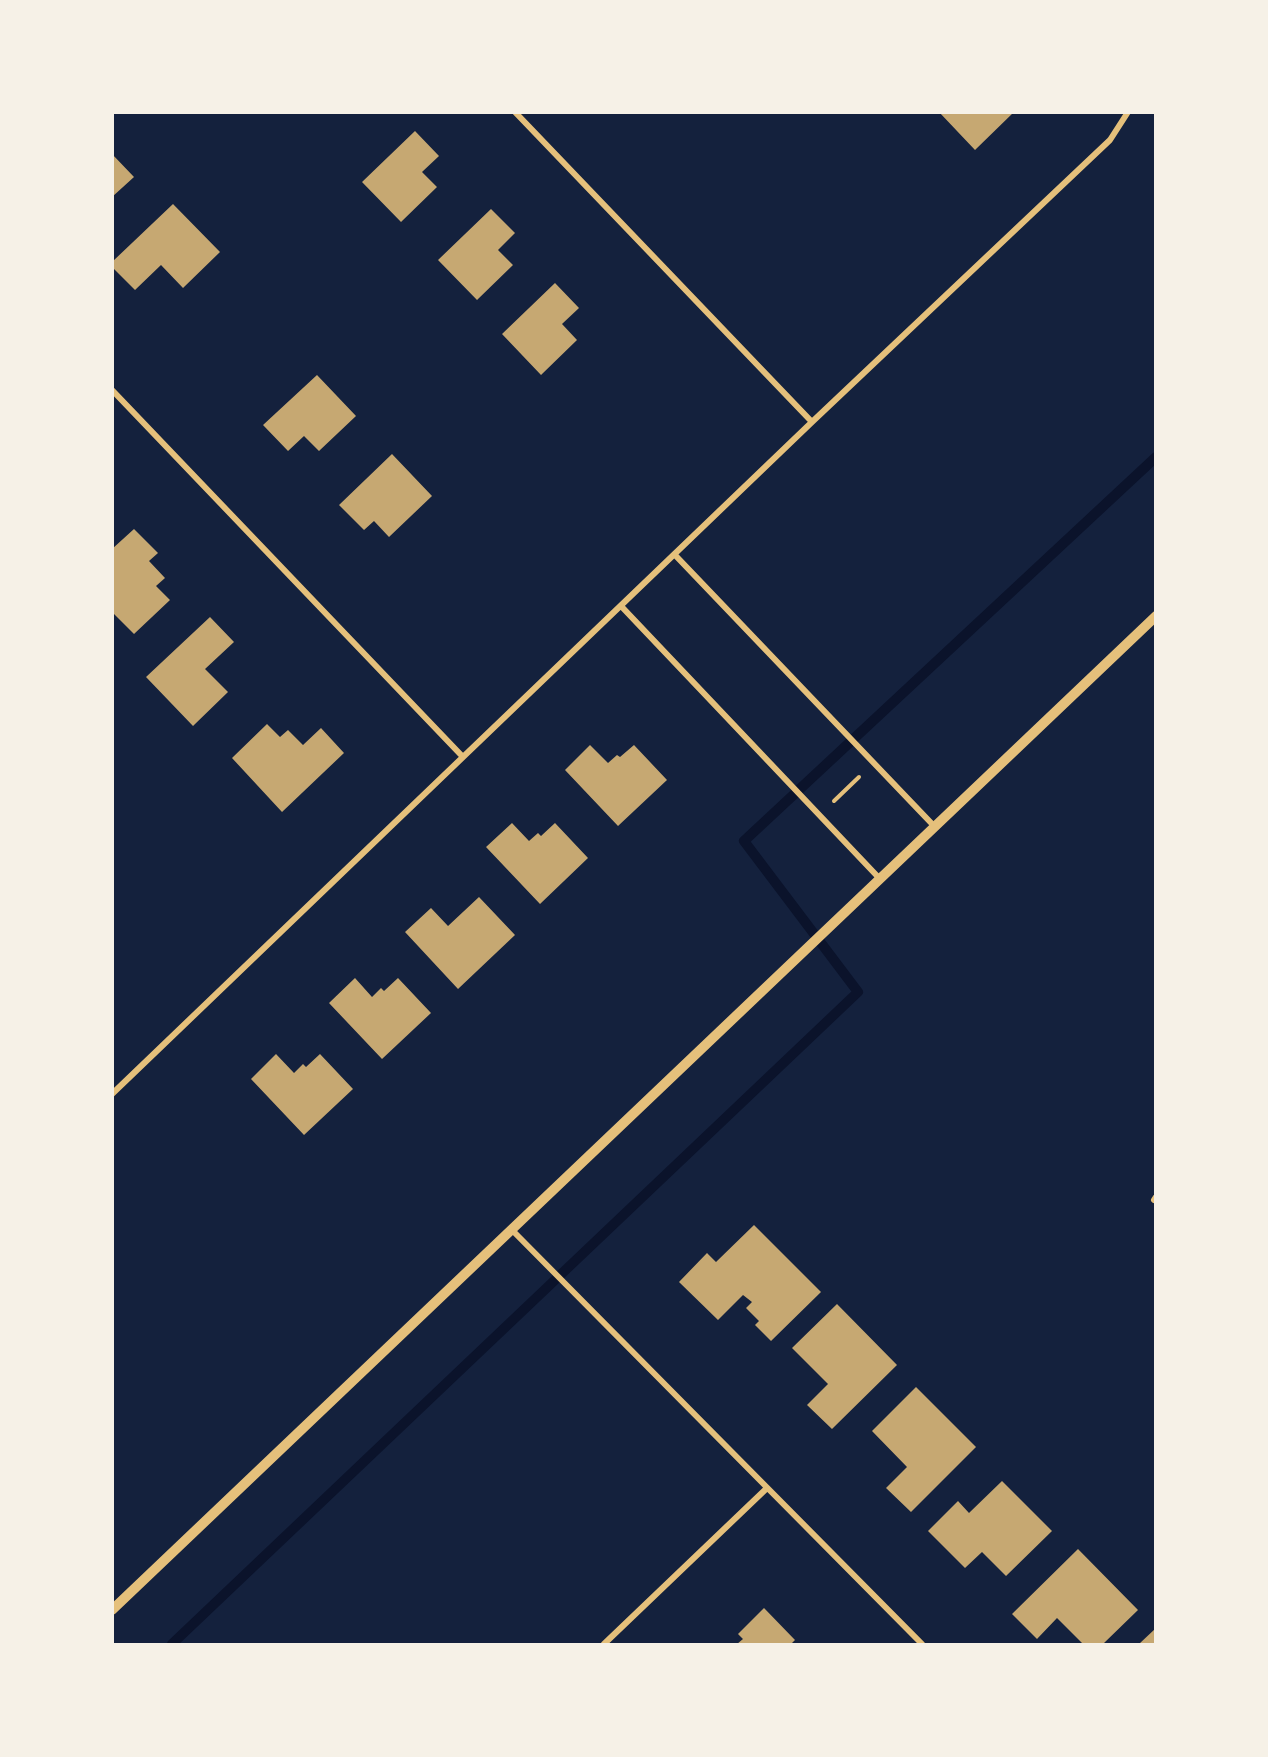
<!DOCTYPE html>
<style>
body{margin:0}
#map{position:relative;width:1268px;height:1757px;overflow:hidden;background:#14213d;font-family:"Titillium Web",sans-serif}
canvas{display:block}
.frame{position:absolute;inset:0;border:114px solid #f6f1e7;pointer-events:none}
</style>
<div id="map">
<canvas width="1268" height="1757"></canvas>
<div class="frame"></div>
</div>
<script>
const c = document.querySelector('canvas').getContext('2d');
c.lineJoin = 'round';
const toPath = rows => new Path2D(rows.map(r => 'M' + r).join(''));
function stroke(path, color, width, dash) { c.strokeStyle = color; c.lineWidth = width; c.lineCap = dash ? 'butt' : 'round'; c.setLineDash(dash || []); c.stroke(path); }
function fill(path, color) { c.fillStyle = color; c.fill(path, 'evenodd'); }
stroke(toPath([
 [172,1644,858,992,744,841,1156,457]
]), '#0b132b', 10);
fill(toPath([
 [939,112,1014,112,975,150],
 [415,131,439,156,422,172,437,187,401,222,362,182],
 [112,154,134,177,112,197],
 [173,204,220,252,183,288,161,265,135,290,112,267,112,262],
 [491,209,515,233,498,250,513,265,477,300,438,260],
 [555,283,579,308,562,324,577,340,541,375,502,334],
 [317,375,356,416,319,451,304,436,288,451,263,425],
 [392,454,432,496,389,537,374,521,364,530,339,505],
 [134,529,158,553,149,561,165,578,156,586,170,600,134,634,112,612,112,549],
 [210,617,234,642,205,669,228,692,193,726,146,677],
 [267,724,280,737,288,730,303,745,321,728,344,753,282,812,232,758],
 [590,745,608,763,617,755,620,757,634,745,667,780,618,826,565,770],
 [512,823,529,841,538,833,541,836,555,823,588,858,540,904,486,847],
 [479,897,515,935,458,989,405,932,431,908,448,926],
 [355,978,372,997,381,988,384,991,398,978,431,1013,382,1059,329,1003],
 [276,1054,294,1073,303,1064,306,1067,320,1054,353,1089,304,1135,251,1079],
 [754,1225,821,1292,771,1341,755,1325,759,1321,746,1308,752,1302,743,1295,718,1320,679,1282,707,1253,716,1262],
 [837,1304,897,1365,832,1429,807,1405,828,1384,792,1348],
 [916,1387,976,1447,911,1512,886,1488,907,1467,872,1431],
 [1002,1481,1052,1531,1006,1576,982,1552,965,1568,928,1531,958,1501,969,1513],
 [1078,1549,1138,1610,1103,1644,1083,1644,1057,1618,1037,1639,1012,1614],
 [764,1608,795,1640,791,1644,737,1644,743,1639,738,1634],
 [1156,1628,1156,1644,1139,1644]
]), '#c6a872');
stroke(toPath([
 [834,801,859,777]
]), '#e5c07b', 4);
stroke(toPath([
 [515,112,812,422],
 [112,390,463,757],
 [675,555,935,827],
 [621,606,880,879],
 [112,1094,812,422,1110,140,1128,112],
 [1154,1200,1156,1197],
 [511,1229,922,1644],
 [604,1644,766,1489]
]), '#e5c07b', 6);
stroke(toPath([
 [112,1610,1156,616]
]), '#e5c07b', 10);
</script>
